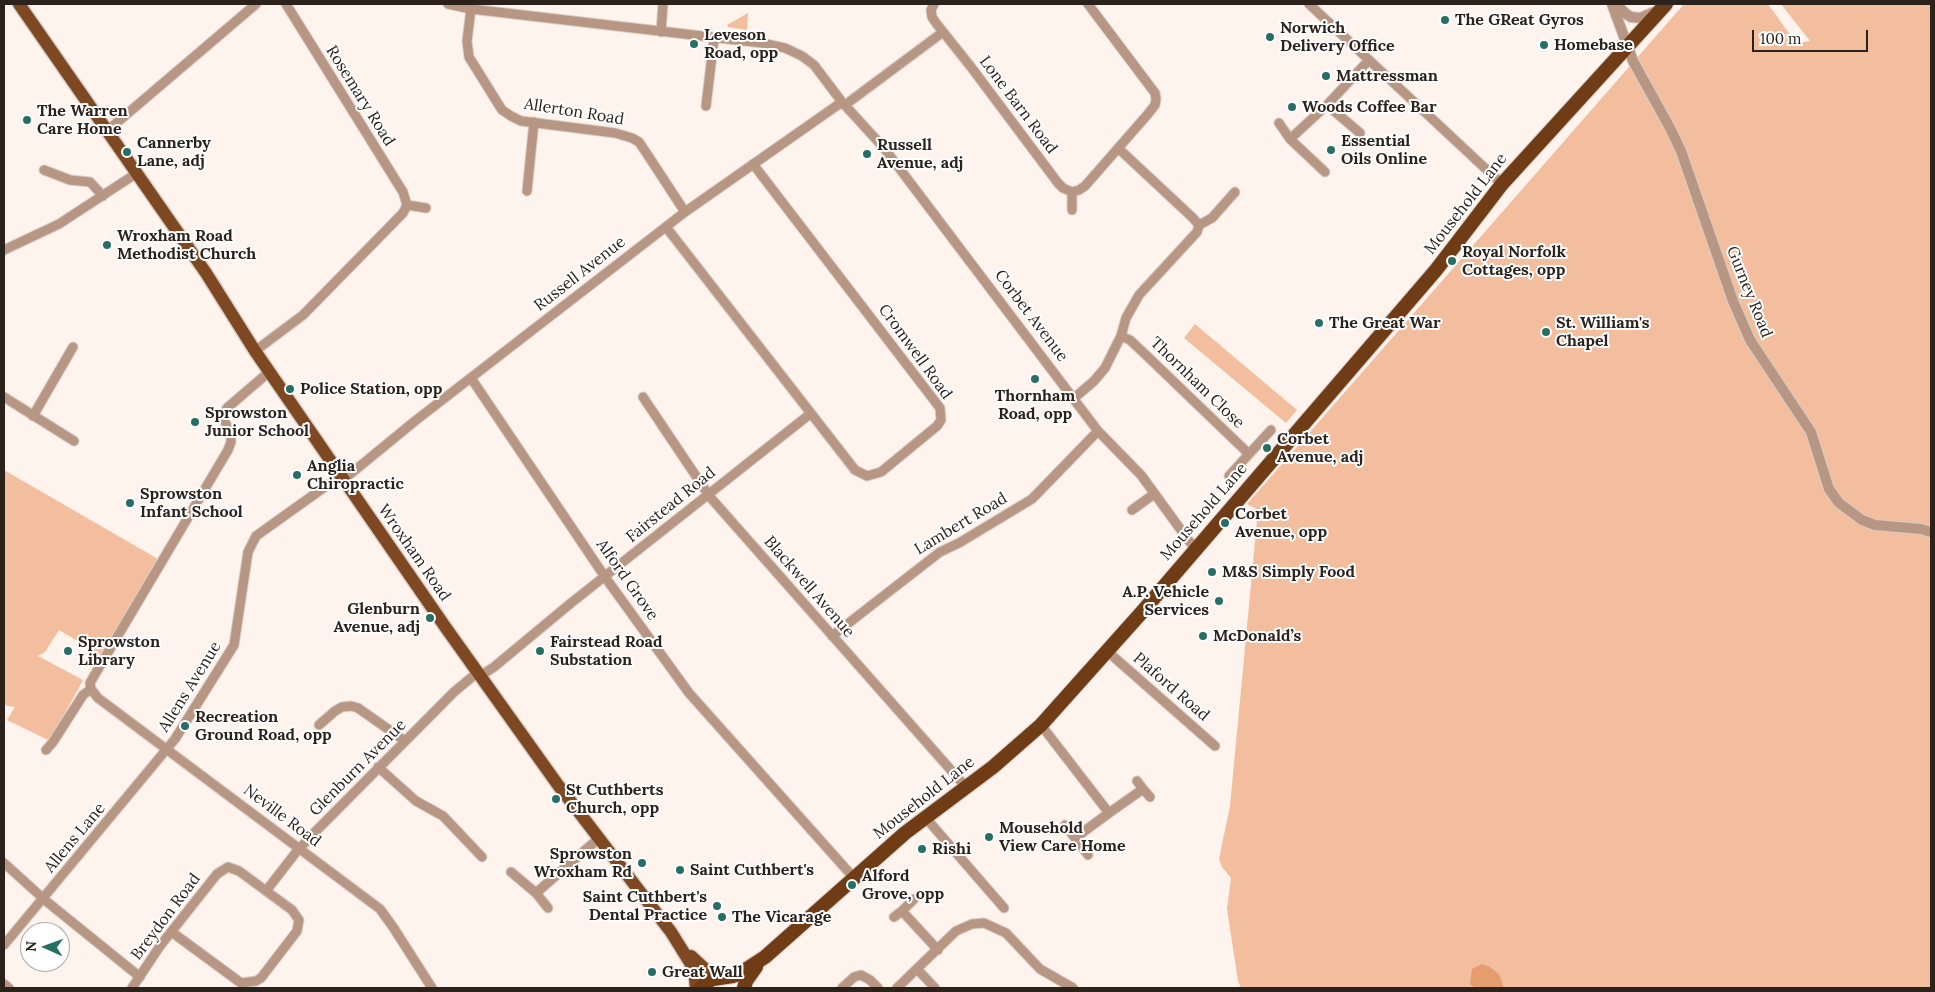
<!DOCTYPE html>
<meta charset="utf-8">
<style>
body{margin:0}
#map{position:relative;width:1935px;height:992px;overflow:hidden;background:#fef3ed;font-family:Lora,serif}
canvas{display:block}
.frame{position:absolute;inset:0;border:5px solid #2c221c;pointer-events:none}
.north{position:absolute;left:20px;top:922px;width:50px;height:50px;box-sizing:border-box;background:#fff;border:1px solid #aba7a4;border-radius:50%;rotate:272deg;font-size:14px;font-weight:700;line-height:20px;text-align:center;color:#2c221c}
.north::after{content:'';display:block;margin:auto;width:18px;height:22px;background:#276e64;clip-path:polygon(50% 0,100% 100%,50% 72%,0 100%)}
.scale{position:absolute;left:1752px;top:30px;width:116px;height:22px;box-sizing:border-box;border:2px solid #2c221c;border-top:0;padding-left:6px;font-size:15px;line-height:18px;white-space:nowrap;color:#2c221c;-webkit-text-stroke:4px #fff;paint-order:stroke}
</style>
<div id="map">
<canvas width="1935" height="992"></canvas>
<div class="frame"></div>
<div class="north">N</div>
<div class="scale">100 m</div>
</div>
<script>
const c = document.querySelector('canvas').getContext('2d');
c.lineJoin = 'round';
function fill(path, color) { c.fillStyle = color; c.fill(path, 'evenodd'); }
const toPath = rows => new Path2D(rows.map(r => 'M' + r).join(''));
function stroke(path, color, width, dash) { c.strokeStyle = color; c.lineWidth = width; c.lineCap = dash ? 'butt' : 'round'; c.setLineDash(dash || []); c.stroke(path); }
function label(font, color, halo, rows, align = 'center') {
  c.font = font + ' Lora,serif'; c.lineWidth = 4; c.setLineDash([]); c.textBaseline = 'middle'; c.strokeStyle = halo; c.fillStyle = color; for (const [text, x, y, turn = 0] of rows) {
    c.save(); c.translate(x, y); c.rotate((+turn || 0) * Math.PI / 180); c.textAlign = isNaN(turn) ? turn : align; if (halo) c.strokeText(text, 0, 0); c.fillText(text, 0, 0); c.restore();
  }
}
fill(toPath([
 [1684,4,1768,4,1796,43,1810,41,1781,4,1931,4,1931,988,1241,988,1238,981,1227,909,1231,878,1222,867,1219,859,1230,806,1258,510,1247,504],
 [748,13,747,30,728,27,727,25],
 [1195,324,1297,410,1286,423,1184,338],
 [4,470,158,559,101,655,59,630,45,652,38,656,83,680,53,735,48,740,7,720,15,707,4,705]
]), '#f3be9e');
fill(toPath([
 [1482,964,1490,967,1499,974,1504,988,1475,988,1470,984,1472,969]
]), '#e59d6f');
const minor = toPath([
 [448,4,471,9,762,43,785,48,802,56,814,65,842,102,884,148,1082,410,1098,431,1141,475,1189,541,1196,548],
 [934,4,931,10,932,17,936,23,971,67,1058,183,1063,188,1072,192,1079,190,1085,186,1148,114,1155,105,1156,99,1155,93,1088,4],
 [1309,4,1502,184],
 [471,9,467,41,469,57,502,110,511,116,521,121,615,133,632,138,639,142,649,157,685,212],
 [661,32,663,4],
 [845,105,943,32],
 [1327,105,1360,133],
 [706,106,714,39],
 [1279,123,1290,139,1325,172],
 [107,131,256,4],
 [1290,139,1327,105,1369,60],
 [1118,148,1193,218,1199,225],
 [44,170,70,180,90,182,103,196],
 [527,191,534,122],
 [1072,192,1072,210],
 [407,205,426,208],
 [666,227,855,470,867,476,881,472,937,426,941,420,940,408,753,164],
 [4,250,59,224,137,173],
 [1121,336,1130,340,1147,356,1249,454,1229,476],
 [255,351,303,315,403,213,407,205,403,192,286,4],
 [471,378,605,577,689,693,854,878],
 [4,397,74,441],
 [643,397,710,497,965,786],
 [1073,399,1094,381,1105,368,1121,336,1126,318,1139,295,1197,232,1199,225,1212,218,1235,192],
 [33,416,73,347],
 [1249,454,1271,430],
 [343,480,415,421,685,212,842,102],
 [1132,510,1154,494],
 [832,636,940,552,959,543,1032,499,1098,431],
 [1107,651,1215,746],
 [480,676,494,667,571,603,810,414],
 [91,689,98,698,380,909,393,927,432,988],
 [319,725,335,711,342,707,351,706,358,708,405,741],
 [1041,725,1109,813,1075,838,1088,855],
 [46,750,53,742,83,695,91,689,90,683,94,676,228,450,231,442,231,434,224,420,224,414,227,408,269,372],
 [378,767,416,801,443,816,482,857],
 [1137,781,1143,789],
 [1109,813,1143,789,1150,797],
 [925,817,1004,908],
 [1065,825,1075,838],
 [4,863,46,901,140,977],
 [511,872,536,893,598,839],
 [266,891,297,851,315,832,454,692,478,672],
 [536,893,548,908],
 [902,911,914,899],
 [894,917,902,911,938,950],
 [4,945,175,739,234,645,248,552,256,536,340,476],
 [918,970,935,988],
 [4,984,9,988],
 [132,988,160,946,217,874,228,867,239,871,292,910,299,920,297,931,261,978,256,981,241,983,173,933],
 [842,988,854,977,861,975,870,980,878,988],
 [897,988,956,931,972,924,984,923,1006,933,1040,969,1073,988]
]);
const tertiary = toPath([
 [1612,4,1633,61,1670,128,1681,151,1733,301,1750,340,1811,432,1829,489,1839,503,1862,520,1875,525,1921,529,1931,532],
 [1616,4,1626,14,1631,17,1640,18,1659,10]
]);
const primary = toPath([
 [19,4,206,273,255,351,446,628,558,785,671,932,694,969,696,988],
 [691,956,705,969,719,977]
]);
const trunk = toPath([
 [701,988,705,983,713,979,733,976,742,972,765,957,905,833,993,767,1041,725,1142,612,1436,270,1502,184,1666,4],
 [744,988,746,981,756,967]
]);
stroke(minor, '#d8cdc7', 11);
stroke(tertiary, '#d8cdc7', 12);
stroke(primary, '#d8cdc7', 15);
stroke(trunk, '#d8cdc7', 16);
stroke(minor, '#b79783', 9);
stroke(tertiary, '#b79783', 10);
stroke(primary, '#7e4822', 12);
stroke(trunk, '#703c16', 14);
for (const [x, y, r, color] of [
 [1445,20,5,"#276e64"],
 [1270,37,5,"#276e64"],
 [694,44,5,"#276e64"],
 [1544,45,5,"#276e64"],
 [1326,76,5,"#276e64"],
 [1292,107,5,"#276e64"],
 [27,120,5,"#276e64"],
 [1331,150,5,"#276e64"],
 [127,152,5,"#276e64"],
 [867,154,5,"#276e64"],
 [107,245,5,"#276e64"],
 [1452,261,5,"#276e64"],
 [1319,323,5,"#276e64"],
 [1546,332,5,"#276e64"],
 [1035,379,5,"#276e64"],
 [290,389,5,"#276e64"],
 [195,422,5,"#276e64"],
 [1267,448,5,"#276e64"],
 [297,475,5,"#276e64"],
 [130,503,5,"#276e64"],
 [1225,523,5,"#276e64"],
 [1212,572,5,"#276e64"],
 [1219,601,5,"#276e64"],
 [430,618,5,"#276e64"],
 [1203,636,5,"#276e64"],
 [68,651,5,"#276e64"],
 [540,651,5,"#276e64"],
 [185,726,5,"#276e64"],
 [556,799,5,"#276e64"],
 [989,837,5,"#276e64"],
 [922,849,5,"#276e64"],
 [642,863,5,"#276e64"],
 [680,870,5,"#276e64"],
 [852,885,5,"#276e64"],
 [717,906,5,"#276e64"],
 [722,917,5,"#276e64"],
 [652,972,5,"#276e64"]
]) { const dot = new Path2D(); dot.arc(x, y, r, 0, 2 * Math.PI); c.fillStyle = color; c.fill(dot); stroke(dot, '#fff', 2); }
label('bold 16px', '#2c221c', '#fff', [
 ["The GReat Gyros",1455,20],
 ["Norwich",1280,28],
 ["Delivery Office",1280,46],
 ["Leveson",704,35],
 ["Road, opp",704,53],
 ["Homebase",1554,45],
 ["Mattressman",1336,76],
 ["Woods Coffee Bar",1302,107],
 ["The Warren",37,111],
 ["Care Home",37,129],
 ["Essential",1341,141],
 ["Oils Online",1341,159],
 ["Cannerby",137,143],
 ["Lane, adj",137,161],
 ["Russell",877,145],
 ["Avenue, adj",877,163],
 ["Wroxham Road",117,236],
 ["Methodist Church",117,254],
 ["Royal Norfolk",1462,252],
 ["Cottages, opp",1462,270],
 ["The Great War",1329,323],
 ["St. William's",1556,323],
 ["Chapel",1556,341],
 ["Police Station, opp",300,389],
 ["Thornham",1035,396,"center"],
 ["Road, opp",1035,414,"center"],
 ["Sprowston",205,413],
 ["Junior School",205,431],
 ["Corbet",1277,439],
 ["Avenue, adj",1277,457],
 ["Anglia",307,466],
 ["Chiropractic",307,484],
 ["Sprowston",140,494],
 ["Infant School",140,512],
 ["Corbet",1235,514],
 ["Avenue, opp",1235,532],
 ["M&S Simply Food",1222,572],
 ["A.P. Vehicle",1209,592,"right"],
 ["Services",1209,610,"right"],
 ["Glenburn",420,609,"right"],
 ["Avenue, adj",420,627,"right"],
 ["McDonald’s",1213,636],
 ["Sprowston",78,642],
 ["Library",78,660],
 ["Fairstead Road",550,642],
 ["Substation",550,660],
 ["Recreation",195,717],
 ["Ground Road, opp",195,735],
 ["St Cuthberts",566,790],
 ["Church, opp",566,808],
 ["Mousehold",999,828],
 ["View Care Home",999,846],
 ["Rishi",932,849],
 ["Sprowston",632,854,"right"],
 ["Wroxham Rd",632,872,"right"],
 ["Saint Cuthbert's",690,870],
 ["Alford",862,876],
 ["Grove, opp",862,894],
 ["Saint Cuthbert's",707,897,"right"],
 ["Dental Practice",707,915,"right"],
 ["The Vicarage",732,917],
 ["Great Wall",662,972]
], 'left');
label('16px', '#2c221c', '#fff', [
 ["Rosemary Road",360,96,58],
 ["Lone Barn Road",1018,105,53],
 ["Allerton Road",574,112,9],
 ["Mousehold Lane",1466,204,-52],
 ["Russell Avenue",580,274,-38],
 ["Gurney Road",1749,292,68],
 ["Corbet Avenue",1031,316,53],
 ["Cromwell Road",915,352,54],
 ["Thornham Close",1197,383,44],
 ["Fairstead Road",671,505,-39],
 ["Mousehold Lane",1204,512,-49],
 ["Lambert Road",961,524,-31],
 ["Wroxham Road",414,553,55],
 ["Alford Grove",627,580,55],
 ["Blackwell Avenue",809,587,49],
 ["Allens Avenue",190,687,-58],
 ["Plaford Road",1171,687,41],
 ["Glenburn Avenue",358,768,-45],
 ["Mousehold Lane",924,798,-38],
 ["Neville Road",282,816,37],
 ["Allens Lane",75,838,-50],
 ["Breydon Road",166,917,-53]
]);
</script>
